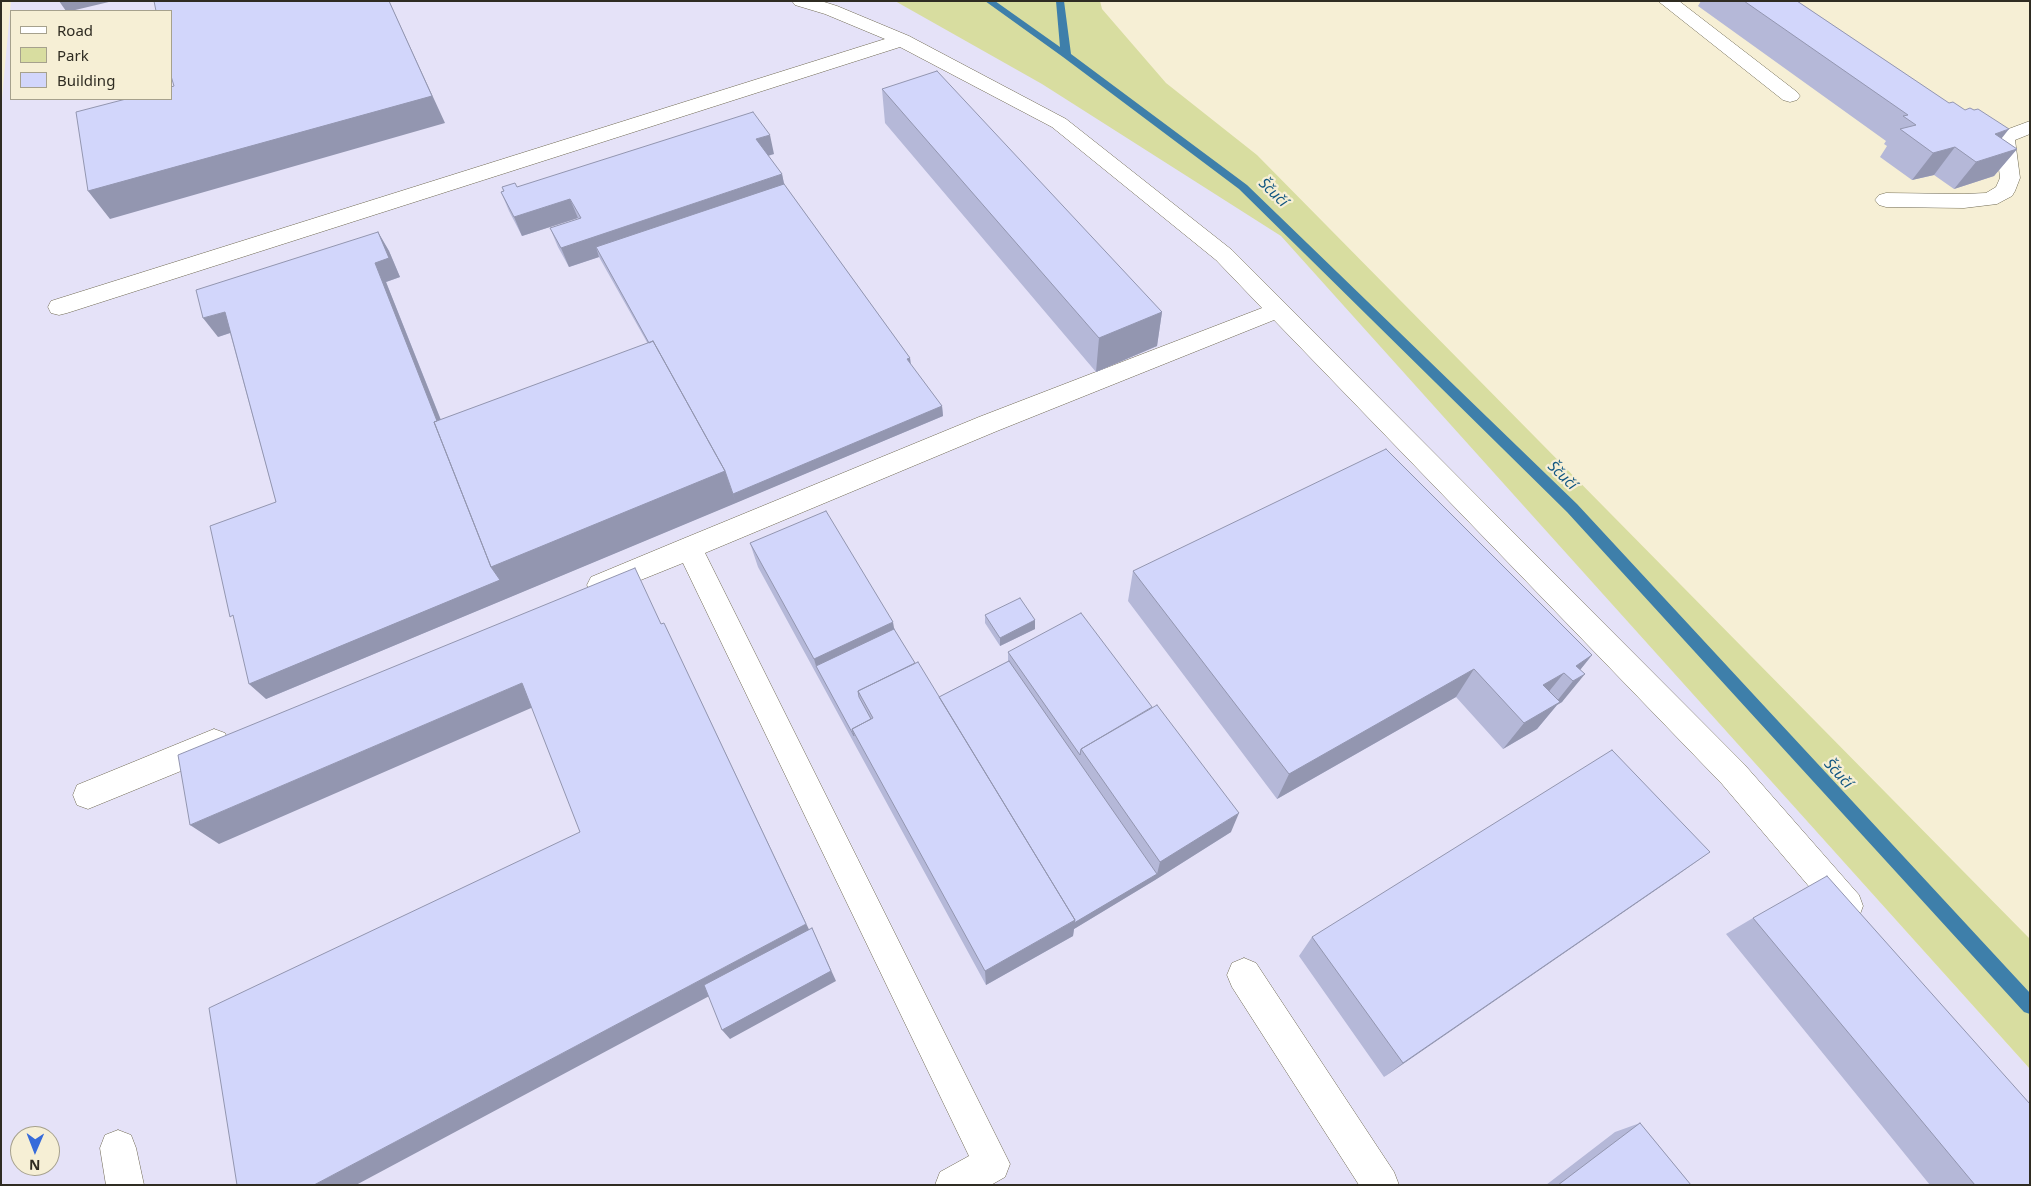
<!DOCTYPE html>
<meta charset="utf-8">
<style>
body{margin:0}
#map{position:relative;width:2031px;height:1186px;overflow:hidden;background:#f6efd5;font-family:"Noto Sans",sans-serif}
canvas{display:block}
.frame{position:absolute;inset:0;border:2px solid #2f2c22;pointer-events:none}
.legend{position:absolute;left:10px;top:10px;width:162px;height:90px;box-sizing:border-box;background:#f6efd5;border:1px solid #a6a18d;margin:0;padding:6px 9px;list-style:none;font-size:15px;color:#2f2c22}
.legend li{display:flex;align-items:center;gap:10px;height:25px}
.legend b{width:25px;border:1px solid #a6a18d}
.north{position:absolute;left:10px;top:1126px;width:50px;height:50px;box-sizing:border-box;background:#f6efd5;border:1px solid #a6a18d;border-radius:50%;rotate:181deg;font-size:14px;font-weight:700;line-height:20px;text-align:center;color:#2f2c22}
.north::after{content:'';display:block;margin:auto;width:18px;height:22px;background:#376bda;clip-path:polygon(50% 0,100% 100%,50% 72%,0 100%)}
</style>
<div id="map">
<canvas width="2031" height="1186"></canvas>
<div class="frame"></div>
<ul class="legend">
<li><b style="height:6px;background:#fff"></b>Road</li>
<li><b style="height:14px;background:#d8dda0"></b>Park</li>
<li><b style="height:14px;background:#d2d6fb"></b>Building</li>
</ul>
<div class="north">N</div>
</div>
<script>
const c = document.querySelector('canvas').getContext('2d');
c.lineJoin = 'round';
function fill(path, color) { c.fillStyle = color; c.fill(path, 'evenodd'); }
const toPath = rows => new Path2D(rows.map(r => 'M' + r).join(''));
function stroke(path, color, width, dash) { c.strokeStyle = color; c.lineWidth = width; c.lineCap = dash ? 'butt' : 'round'; c.setLineDash(dash || []); c.stroke(path); }
function label(font, color, halo, rows, align = 'center') {
  c.font = font + ' "Noto Sans",sans-serif'; c.lineWidth = 4.5; c.setLineDash([]); c.textBaseline = 'middle'; c.strokeStyle = halo; c.fillStyle = color; for (const [text, x, y, turn = 0] of rows) {
    c.save(); c.translate(x, y); c.rotate((+turn || 0) * Math.PI / 180); c.textAlign = isNaN(turn) ? turn : align; if (halo) c.strokeText(text, 0, 0); c.fillText(text, 0, 0); c.restore();
  }
}
fill(toPath([
 [11,1,953,1,1221,168,2030,1069,2030,1185,1,1185,1,109],
 [11,11,171,11,171,99,11,99],
 [20,1136,50,1136,50,1166,20,1166]
]), '#e5e2f8');
fill(toPath([
 [895,1,1100,1,1102,9,1166,83,1257,155,2030,939,2030,1069,1281,236,1042,84]
]), '#d8dda0');
fill(toPath([
 [985,1,995,1,1060,47,1056,1,1064,1,1071,54,1247,185,1577,504,2030,993,2030,1014,2024,1012,1567,512,1239,189,1063,57,985,1]
]), '#3e7faa');
const minor = toPath([
 [792,1,821,1,837,6,909,36,1066,119,1232,250,1744,764,1859,895,1863,906,1859,917,1847,922,1835,917,1722,784,1274,320,997,431,705,553,1010,1164,1005,1177,991,1185,935,1185,940,1172,969,1156,683,563,601,596,591,593,587,585,591,577,680,540,979,417,1262,308,1216,260,1052,127,900,47,67,313,59,315,51,313,48,307,51,301,885,39,825,14,795,5,792,1],
 [1658,1,1679,1,1797,92,1800,96,1797,100,1790,102,1783,100,1658,1],
 [2030,121,2030,134,2015,140,2020,178,2015,191,2012,196,1997,204,1964,208,1886,207,1879,205,1875,200,1879,195,1886,193,1964,194,1986,193,1996,187,2000,178,1996,142,1966,138,1957,131,1960,127,1967,125,1977,128,2003,131,2030,121],
 [214,729,225,733,229,743,225,753,88,809,77,805,73,795,77,785,214,729],
 [1244,958,1256,963,1394,1172,1399,1185,1359,1185,1232,987,1227,975,1232,963,1244,958],
 [118,1130,131,1135,136,1148,144,1185,106,1185,100,1148,105,1135,118,1130]
]);
stroke(minor, '#706a53', 1);
fill(minor, '#fff');
fill(toPath([
 [1701,1,1797,1,2017,149,1994,176,1954,189,1934,175,1912,180,1880,157,1887,146,1884,144,1886,141,1698,6],
 [882,89,1162,312,1157,346,1096,372,885,123],
 [774,154,768,156,782,174,784,184,910,358,911,365,942,406,943,416,266,699,276,502,230,333,218,337,378,232,389,251,400,277,386,282,441,420,648,344,599,257,569,267,558,247,550,228,578,219,578,218,522,236,509,211,501,192,503,191,502,187,517,187],
 [750,543,894,629,915,663,939,697,1008,661,1008,652,1231,832,1155,880,1074,929,1073,936,986,985,758,567],
 [1133,571,1592,655,1580,670,1562,702,1557,705,1537,729,1503,749,1456,697,1277,799,1128,601],
 [985,615,1035,620,1035,629,1000,646,985,623],
 [1679,874,1384,1077,1299,956,1312,937],
 [1753,918,2030,1185,1930,1185,1726,934],
 [1640,1123,1691,1185,1546,1185,1615,1132]
]), '#b5b8d8');
fill(toPath([
 [59,1,113,1,71,11,66,11],
 [389,1,445,123,110,219,88,191],
 [2009,129,1987,157,1995,134],
 [770,135,774,154,760,158,756,139],
 [1955,147,1934,175,1912,180,1933,153],
 [2017,149,1994,176,1954,189,1976,162],
 [782,174,786,193,596,247,599,257,569,267,561,248],
 [570,199,578,218,522,236,514,217],
 [378,232,389,251,400,277,386,282,498,564,725,471,736,503,266,699,249,684,491,567,375,263],
 [225,312,239,330,218,337,203,318],
 [1162,312,1157,346,1096,372,1099,338],
 [910,358,911,367,907,359],
 [942,406,943,416,736,503,733,494],
 [1035,620,1035,629,1000,646,1000,638],
 [893,622,897,645,816,666,814,659],
 [664,623,814,940,356,1185,314,1185,806,924],
 [1592,655,1572,680,1576,666],
 [1474,669,1456,697,1277,799,1289,774],
 [1564,673,1542,700,1543,685],
 [1585,674,1562,702,1557,705,1537,729,1503,749,1524,723,1553,706,1573,681],
 [522,683,538,705,219,844,190,825],
 [1239,813,1231,832,1155,880,1074,929,1073,936,986,985,985,971,1157,874,1160,862],
 [1710,852,1679,874,1384,1077,1403,1063],
 [812,928,836,981,730,1039,722,1030]
]), '#9396b0');
const building = toPath([
 [154,1,389,1,432,96,88,191,76,112,126,99,171,99,171,87,174,86,171,76,171,11,156,11,154,1],
 [1744,1,1797,1,1949,103,1953,102,1965,110,1970,108,1974,110,1978,109,2009,129,1995,134,2017,149,1976,162,1955,147,1933,153,1900,129,1916,125,1903,116,1908,115,1744,1],
 [937,71,1162,312,1099,338,882,89,937,71],
 [753,112,770,135,756,139,782,174,561,248,550,228,581,218,570,199,514,217,501,192,504,191,502,187,515,183,517,187,753,112],
 [784,184,910,358,907,359,942,406,733,494,725,471,653,341,649,343,596,247,784,184],
 [378,232,389,258,375,263,437,421,434,422,491,567,500,580,249,684,233,615,230,617,210,526,276,502,225,312,203,318,196,290,378,232],
 [653,341,725,471,491,567,434,422,653,341],
 [1386,449,1592,655,1576,666,1585,674,1573,681,1564,673,1543,685,1560,702,1524,723,1474,669,1289,774,1133,571,1386,449],
 [826,511,893,622,814,659,750,543,826,511],
 [635,568,661,624,664,623,806,924,314,1185,237,1185,209,1008,580,832,522,683,190,825,178,755,635,568],
 [1020,598,1035,620,1000,638,985,615,1020,598],
 [1081,613,1152,707,1081,749,1080,755,1008,652,1081,613],
 [894,629,915,663,858,691,859,697,871,719,852,729,854,736,816,666,894,629],
 [1009,661,1157,874,1074,923,1075,920,939,697,1009,661],
 [918,662,1075,920,985,971,852,729,873,718,858,691,918,662],
 [1157,705,1239,813,1160,862,1081,749,1157,705],
 [1612,750,1710,852,1403,1063,1312,937,1612,750],
 [1827,876,2030,1104,2030,1185,1975,1185,1753,918,1827,876],
 [812,928,831,971,722,1030,704,985,812,928],
 [1640,1123,1691,1185,1558,1185,1640,1123]
]);
fill(building, '#d2d6fb');
stroke(building, '#9396b0', 1);
label('italic 15px', '#105681', '#f6efd5', [
 ["Ščučí",1273,193,44],
 ["Ščučí",1562,476,44],
 ["Ščučí",1838,774,47]
]);
</script>
